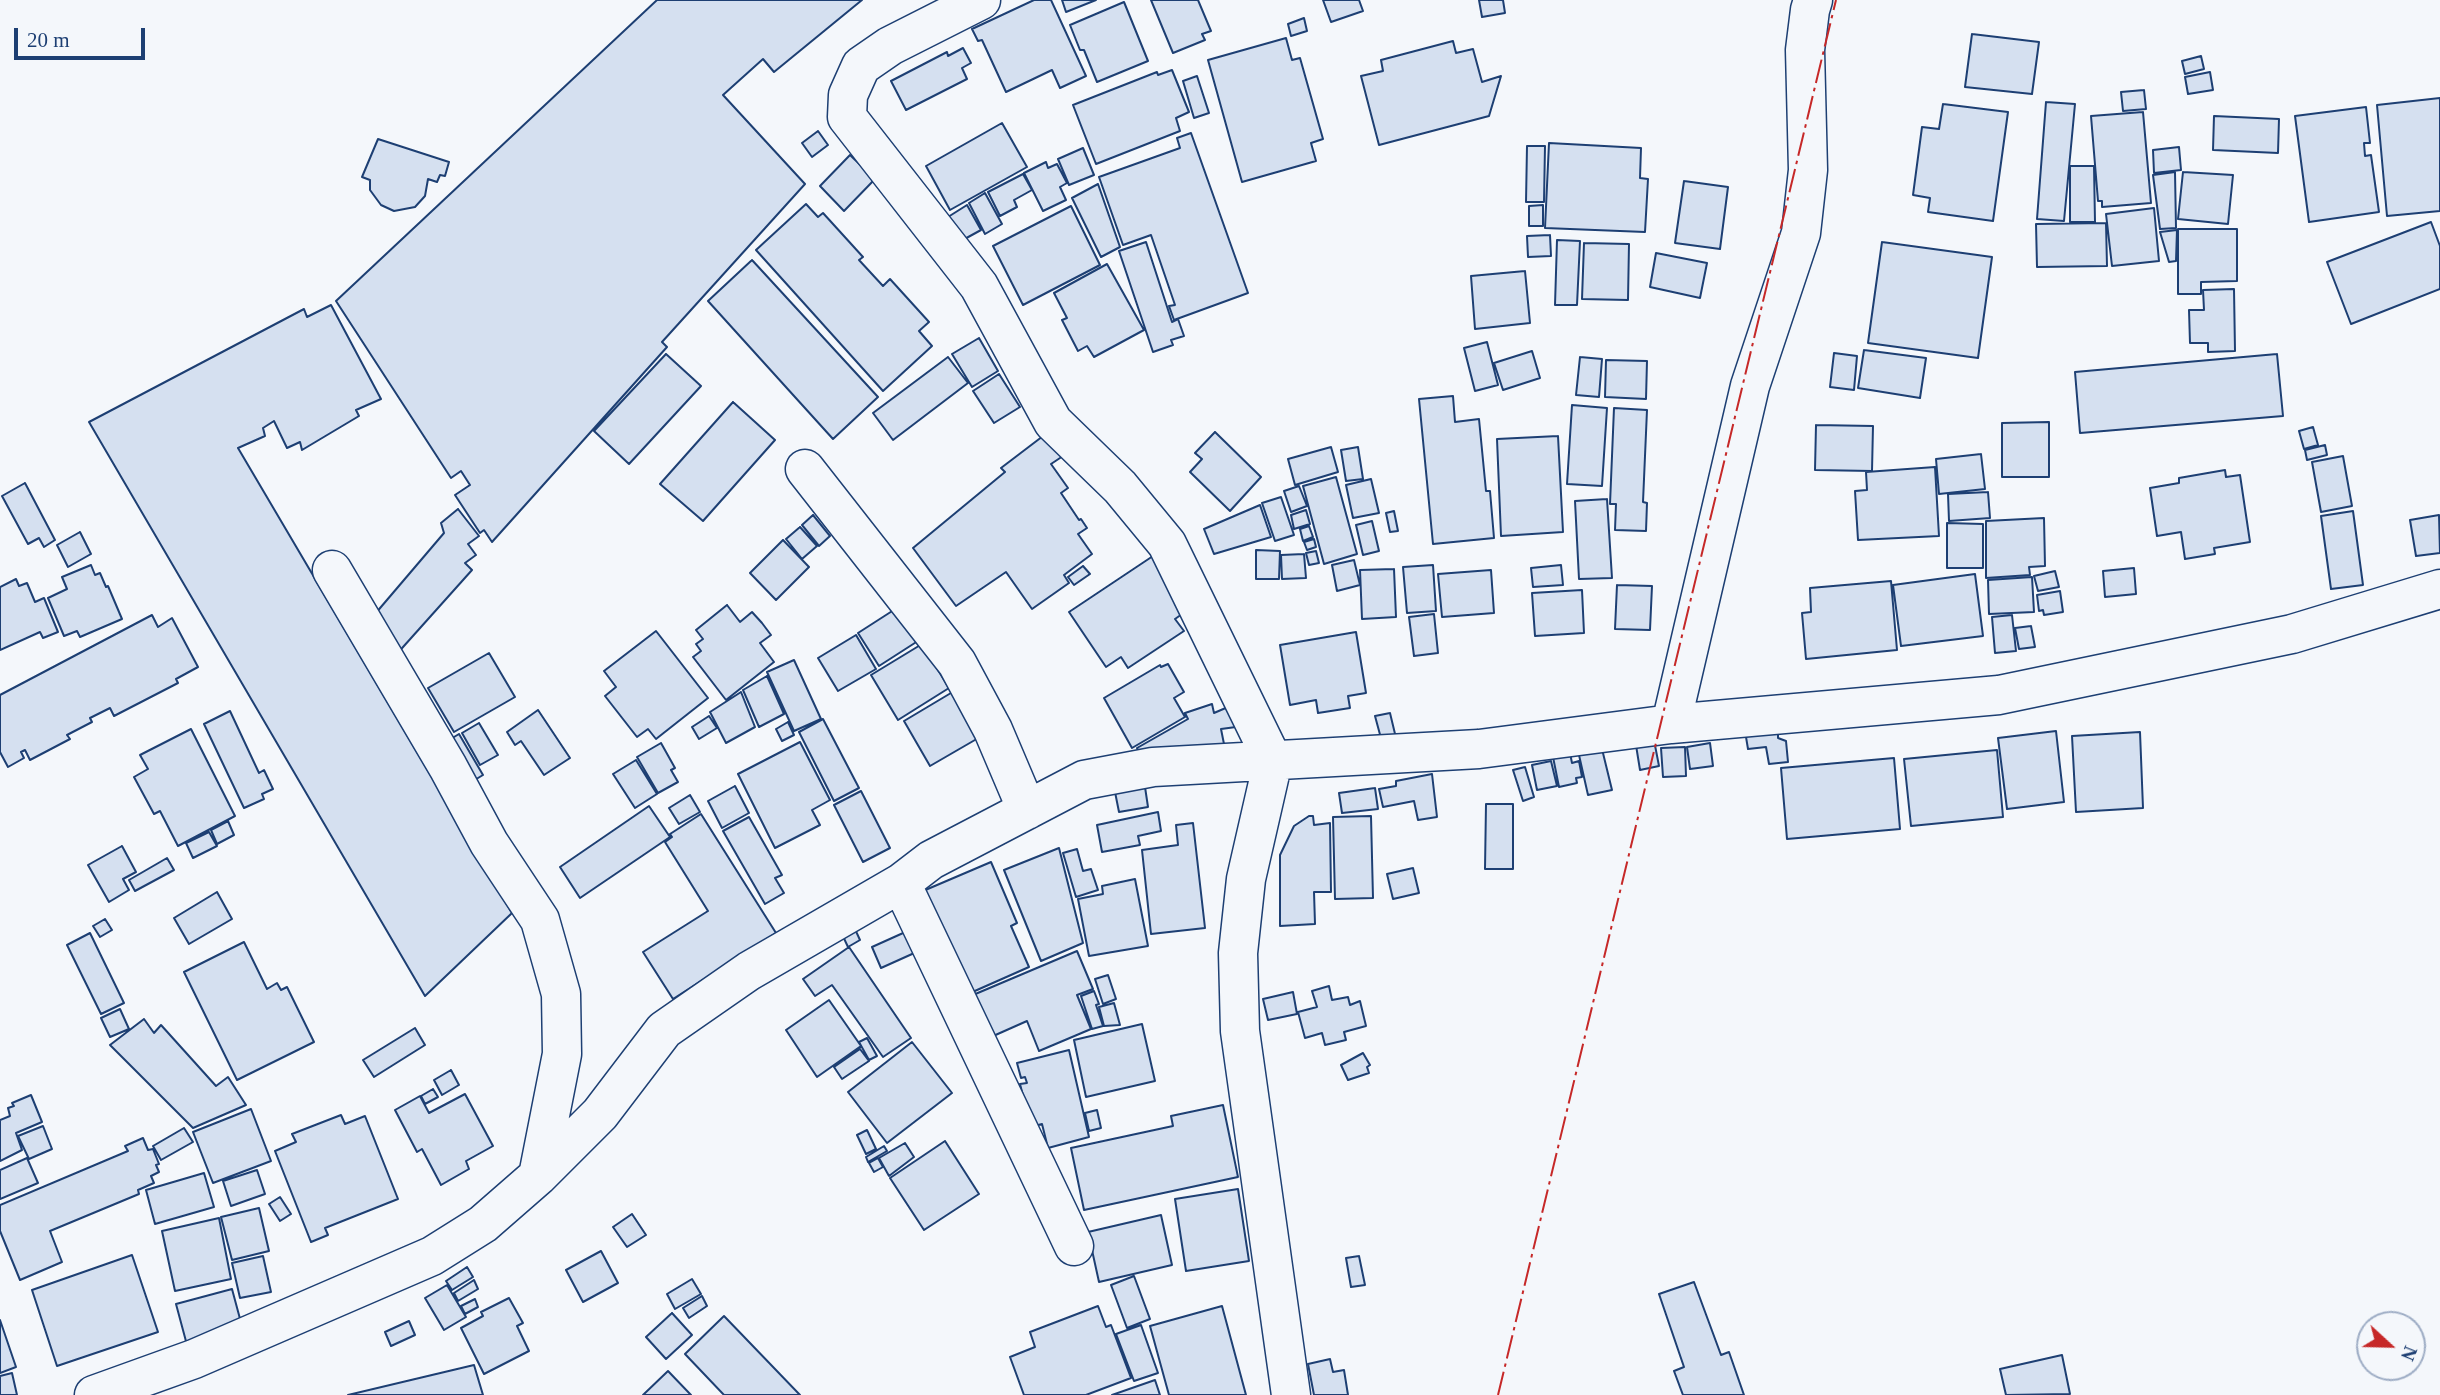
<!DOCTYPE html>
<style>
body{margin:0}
#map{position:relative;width:2440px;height:1395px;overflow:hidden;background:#f4f7fb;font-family:"Times New Roman",serif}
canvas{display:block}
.north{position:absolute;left:2356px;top:1311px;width:70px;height:70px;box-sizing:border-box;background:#f4f7fb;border:2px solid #9eadc5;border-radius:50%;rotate:112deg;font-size:19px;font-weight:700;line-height:28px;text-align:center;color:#1d3f73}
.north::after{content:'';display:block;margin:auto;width:24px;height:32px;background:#c62828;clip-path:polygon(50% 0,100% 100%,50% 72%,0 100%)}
.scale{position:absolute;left:14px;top:28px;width:131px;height:32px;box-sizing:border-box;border:4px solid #1d3f73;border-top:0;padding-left:9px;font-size:21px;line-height:24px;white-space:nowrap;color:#1d3f73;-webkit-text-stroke:5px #f4f7fb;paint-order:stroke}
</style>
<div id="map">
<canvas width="2440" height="1395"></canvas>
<div class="north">N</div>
<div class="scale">20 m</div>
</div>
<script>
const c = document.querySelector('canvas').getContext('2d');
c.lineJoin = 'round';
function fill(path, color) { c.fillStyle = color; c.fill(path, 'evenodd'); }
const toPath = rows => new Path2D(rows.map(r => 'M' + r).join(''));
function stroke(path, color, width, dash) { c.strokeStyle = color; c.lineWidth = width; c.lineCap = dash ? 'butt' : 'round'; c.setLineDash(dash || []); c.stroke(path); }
const building = toPath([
 [657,0,862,0,774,72,763,59,723,95,805,184,662,342,667,347,492,542,484,530,480,533,455,495,470,485,461,471,451,478,336,301,657,0],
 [1034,0,1051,0,1086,76,1060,88,1052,70,1006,92,982,40,978,41,972,29,1034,0],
 [1062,0,1096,0,1066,12,1062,0],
 [1151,0,1198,0,1211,31,1202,34,1205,40,1173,53,1151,0],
 [1323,0,1359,0,1363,11,1331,22,1323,0],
 [1479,0,1503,0,1505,13,1482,17,1479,0],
 [1124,2,1148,61,1097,82,1084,50,1080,50,1070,25,1124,2],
 [1304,18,1307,31,1291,36,1288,24,1304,18],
 [1972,34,2039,42,2032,94,1965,87,1972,34],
 [1286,38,1292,60,1300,58,1323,139,1311,143,1316,161,1242,182,1208,60,1286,38],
 [1453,41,1456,53,1473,49,1482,82,1501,76,1489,116,1379,145,1361,76,1383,71,1381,60,1453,41],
 [963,48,971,63,962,68,967,79,906,110,891,81,947,52,948,56,963,48],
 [2201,56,2204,69,2185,74,2182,61,2201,56],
 [1172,70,1189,112,1176,118,1180,131,1096,164,1073,105,1157,72,1158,75,1172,70],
 [2210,72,2213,90,2188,94,2185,77,2210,72],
 [1197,76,1209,113,1194,118,1183,81,1197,76],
 [2144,90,2146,109,2123,111,2121,92,2144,90],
 [2440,98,2440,211,2387,216,2377,105,2440,98],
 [2046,102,2075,104,2064,221,2037,219,2046,102],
 [1943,104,2008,112,1993,221,1928,212,1930,198,1913,195,1922,127,1939,129,1943,104],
 [2366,107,2370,143,2364,143,2365,156,2371,155,2379,212,2309,222,2295,116,2366,107],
 [2143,112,2151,203,2102,207,2102,201,2098,201,2091,116,2143,112],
 [2214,116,2279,119,2278,153,2213,150,2214,116],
 [1002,123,1027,167,950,210,926,166,1002,123],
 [818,131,828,145,812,157,802,143,818,131],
 [1191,133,1248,293,1174,320,1169,306,1175,305,1151,235,1123,245,1099,177,1180,148,1177,138,1191,133],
 [378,139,449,162,445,176,440,175,437,182,428,179,425,196,415,207,394,211,381,205,370,190,370,180,362,177,378,139],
 [1549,143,1641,148,1640,178,1648,179,1645,232,1545,228,1549,143],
 [1527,146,1545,146,1544,202,1526,202,1527,146],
 [2179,147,2181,170,2154,173,2153,150,2179,147],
 [1083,148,1094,175,1069,185,1058,159,1083,148],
 [850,155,875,179,844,211,820,186,850,155],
 [1046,162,1048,168,1057,164,1067,183,1060,187,1066,200,1043,211,1024,173,1046,162],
 [2070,166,2094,166,2095,222,2070,222,2070,166],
 [2175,172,2176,228,2160,229,2153,175,2175,172],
 [2183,172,2233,175,2228,224,2178,219,2183,172],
 [1023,174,1032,190,1014,200,1017,207,1000,216,988,192,1023,174],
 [1684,181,1728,187,1720,249,1675,243,1684,181],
 [1098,184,1120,247,1101,257,1072,198,1098,184],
 [985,193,1002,224,985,234,969,203,985,193],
 [806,204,818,217,823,213,863,257,859,260,883,286,890,279,929,322,919,331,932,346,883,391,756,250,806,204],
 [967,205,981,230,961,241,948,217,967,205],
 [1543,205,1543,226,1529,226,1529,206,1543,205],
 [1071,206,1100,265,1023,305,993,246,1071,206],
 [2154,208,2159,261,2112,266,2106,214,2154,208],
 [2431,222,2440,246,2440,289,2351,324,2327,262,2431,222],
 [2106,223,2107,266,2037,267,2036,224,2106,223],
 [2178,229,2237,229,2237,281,2201,282,2201,294,2178,294,2178,229],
 [2177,230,2176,261,2169,262,2160,232,2177,230],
 [1550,235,1551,256,1528,257,1527,236,1550,235],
 [1557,240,1580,241,1577,305,1555,305,1557,240],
 [1146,242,1172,322,1178,319,1184,336,1171,340,1173,345,1153,352,1119,251,1146,242],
 [1882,242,1992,257,1978,358,1868,343,1882,242],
 [1584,243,1629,244,1628,300,1582,299,1584,243],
 [1656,253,1707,263,1700,298,1650,287,1656,253],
 [752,260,878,397,833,439,708,301,752,260],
 [1107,264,1144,330,1094,357,1087,346,1078,351,1062,320,1067,318,1054,293,1107,264],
 [1525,271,1530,323,1475,329,1471,276,1525,271],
 [2234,289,2235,351,2208,352,2208,343,2190,343,2189,310,2204,310,2203,290,2234,289],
 [331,305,381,399,356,410,359,416,302,450,300,442,287,448,274,421,263,428,265,436,238,448,512,913,425,996,89,422,304,309,307,317,331,305],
 [979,338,998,371,972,387,952,354,979,338],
 [1487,342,1498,385,1475,391,1464,348,1487,342],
 [1864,350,1926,358,1920,398,1858,388,1864,350],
 [1532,351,1540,378,1503,390,1494,363,1532,351],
 [1834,353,1857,356,1854,390,1830,387,1834,353],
 [666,354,701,386,629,464,594,431,666,354],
 [2277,354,2283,416,2080,433,2075,372,2277,354],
 [948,357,968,383,893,440,873,413,948,357],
 [1580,357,1602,359,1599,397,1576,395,1580,357],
 [1606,360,1647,361,1646,399,1605,397,1606,360],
 [999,374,1020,407,994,423,973,391,999,374],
 [1453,396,1455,422,1479,419,1486,491,1490,491,1494,538,1433,544,1419,399,1453,396],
 [733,402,775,440,703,521,660,484,733,402],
 [1572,405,1607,408,1602,486,1567,484,1572,405],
 [1614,408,1647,410,1643,502,1647,503,1646,531,1615,530,1616,504,1610,504,1614,408],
 [2049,422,2049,477,2002,477,2002,423,2049,422],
 [1816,425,1873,426,1872,471,1815,470,1816,425],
 [2313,427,2318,445,2304,449,2299,431,2313,427],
 [1215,432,1261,477,1230,511,1190,472,1202,459,1195,453,1215,432],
 [1047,433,1063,456,1051,464,1068,488,1061,493,1079,520,1081,519,1087,528,1078,534,1092,554,1064,575,1069,583,1032,609,1006,572,956,606,913,548,1005,472,1001,468,1047,433],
 [1558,436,1563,532,1501,536,1497,439,1558,436],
 [2325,445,2327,455,2307,460,2305,450,2325,445],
 [1331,447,1338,472,1295,485,1288,459,1331,447],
 [1358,447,1363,479,1346,481,1341,450,1358,447],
 [1981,454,1985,489,1939,494,1936,459,1981,454],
 [2343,456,2352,506,2321,512,2312,462,2343,456],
 [1935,467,1939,536,1858,540,1855,491,1867,490,1866,472,1935,467],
 [2225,470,2226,477,2240,475,2250,542,2214,548,2215,554,2185,559,2181,532,2157,536,2150,488,2179,483,2179,478,2225,470],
 [1336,477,1357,554,1324,564,1303,486,1336,477],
 [1371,479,1379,513,1353,518,1346,485,1371,479],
 [25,483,55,540,44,547,39,538,28,544,2,496,25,483],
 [1299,486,1307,506,1291,512,1284,491,1299,486],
 [1988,492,1990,518,1949,521,1948,494,1988,492],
 [1281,497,1294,535,1275,541,1262,503,1281,497],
 [1607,499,1612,578,1579,579,1575,501,1607,499],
 [1260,505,1271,537,1214,554,1204,529,1260,505],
 [458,509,479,536,468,544,476,555,465,563,472,570,395,656,375,614,444,533,441,523,458,509],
 [1306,510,1310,524,1294,529,1291,515,1306,510],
 [1394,511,1398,531,1390,532,1386,513,1394,511],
 [2353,511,2363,585,2331,589,2321,516,2353,511],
 [813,515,830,536,819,546,802,525,813,515],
 [2439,515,2440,553,2416,556,2410,520,2439,515],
 [2044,518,2045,566,2029,567,2030,575,1986,578,1986,521,2044,518],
 [1372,521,1379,551,1363,555,1356,525,1372,521],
 [1947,523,1983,524,1983,568,1947,568,1947,523],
 [1309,526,1313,537,1303,541,1300,529,1309,526],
 [800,527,817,546,802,559,786,539,800,527],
 [80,532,91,554,68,567,57,545,80,532],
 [1314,539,1316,547,1307,550,1304,542,1314,539],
 [783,540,809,567,776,600,750,573,783,540],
 [1256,550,1280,551,1279,579,1256,579,1256,550],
 [1316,551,1319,563,1309,565,1306,553,1316,551],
 [1156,554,1192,607,1175,619,1184,631,1128,668,1121,657,1106,667,1069,612,1156,554],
 [1304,554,1306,578,1282,579,1281,555,1304,554],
 [1354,560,1360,585,1337,591,1332,565,1354,560],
 [91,565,95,575,100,573,106,587,108,586,122,619,80,637,77,631,64,636,48,598,67,589,62,577,91,565],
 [1433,565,1436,611,1407,613,1403,567,1433,565],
 [1561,565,1563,585,1533,587,1531,568,1561,565],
 [1083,566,1090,574,1074,585,1068,577,1083,566],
 [2134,568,2136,594,2105,597,2103,571,2134,568],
 [1394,569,1396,617,1362,619,1360,570,1394,569],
 [1491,570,1494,613,1442,617,1438,574,1491,570],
 [2055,571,2059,587,2038,591,2034,576,2055,571],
 [1975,574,1983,636,1901,646,1893,585,1975,574],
 [2032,577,2034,612,1989,614,1988,580,2032,577],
 [16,579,19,586,27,583,35,602,44,598,58,632,43,638,40,632,0,650,0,587,16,579],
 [1891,581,1897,650,1806,659,1802,613,1811,612,1810,588,1891,581],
 [1617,585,1652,586,1650,630,1615,629,1617,585],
 [1582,590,1584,633,1535,636,1532,593,1582,590],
 [2060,591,2063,612,2044,615,2043,610,2039,611,2037,595,2060,591],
 [727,605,740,622,752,612,762,623,771,635,760,643,774,662,726,700,693,657,701,651,696,644,703,639,696,630,727,605],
 [900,606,921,639,879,666,858,633,900,606],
 [1434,614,1438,653,1414,656,1409,617,1434,614],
 [152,615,158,627,172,618,198,667,176,679,178,683,114,716,110,708,90,718,92,722,67,735,70,739,30,760,25,750,21,752,24,758,8,767,0,752,0,695,152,615],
 [2012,615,2016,651,1995,653,1992,617,2012,615],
 [2031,626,2035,647,2019,649,2015,628,2031,626],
 [656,631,708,698,656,739,648,729,637,737,605,696,616,687,604,671,656,631],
 [1356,632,1366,693,1348,696,1350,708,1318,713,1316,700,1290,705,1280,645,1356,632],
 [856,635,876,669,838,691,818,658,856,635],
 [922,644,949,688,898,720,871,675,922,644],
 [489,653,515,697,454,732,428,688,489,653],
 [794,660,821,719,794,731,767,672,794,660],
 [1168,664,1184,692,1174,698,1185,717,1132,748,1104,698,1160,665,1161,667,1168,664],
 [767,676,784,714,759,727,743,690,767,676],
 [961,687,987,733,930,766,904,721,961,687],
 [741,692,755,727,726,743,710,712,741,692],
 [1212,704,1214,713,1228,707,1236,727,1221,729,1225,749,1143,761,1137,748,1188,719,1185,713,1212,704],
 [538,710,570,758,544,775,521,741,515,745,507,732,538,710],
 [230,711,259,773,264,770,273,789,262,794,264,799,244,808,204,724,230,711],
 [1390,713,1396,738,1382,742,1375,716,1390,713],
 [709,716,717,728,699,739,692,727,709,716],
 [823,719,859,788,834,801,799,732,823,719],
 [788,722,794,735,782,741,776,729,788,722],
 [479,723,498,755,480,765,462,733,479,723],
 [191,729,235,816,178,846,160,811,154,814,134,777,148,769,140,755,191,729],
 [1745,731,1778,732,1778,738,1786,741,1788,762,1769,764,1766,747,1748,749,1745,731],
 [2056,731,2064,802,2007,809,1998,738,2056,731],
 [2140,732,2143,808,2076,812,2072,736,2140,732],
 [459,734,483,775,473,781,449,740,459,734],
 [1653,735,1659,766,1640,770,1635,739,1653,735],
 [800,742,830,800,812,810,820,825,775,848,738,774,800,742],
 [661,743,675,768,671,770,678,782,658,793,637,757,661,743],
 [1710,743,1713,766,1690,769,1687,747,1710,743],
 [1685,747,1686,776,1663,777,1661,748,1685,747],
 [1569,748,1572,763,1579,761,1582,777,1576,778,1577,783,1559,787,1552,752,1569,748],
 [1602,749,1612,790,1588,795,1579,755,1602,749],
 [1997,750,2003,817,1911,826,1904,759,1997,750],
 [1894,758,1900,829,1787,839,1781,768,1894,758],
 [636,760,657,794,635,808,613,774,636,760],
 [1551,761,1557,786,1537,790,1532,765,1551,761],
 [1525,767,1534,797,1523,801,1513,770,1525,767],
 [1432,774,1437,817,1418,820,1414,801,1383,807,1379,789,1396,786,1396,781,1432,774],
 [735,786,749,813,722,828,708,801,735,786],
 [1145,787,1148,807,1119,812,1115,792,1145,787],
 [1375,788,1378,809,1342,813,1339,793,1375,788],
 [861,791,890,848,863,862,834,805,861,791],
 [690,795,700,812,679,824,669,808,690,795],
 [1486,804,1513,804,1513,869,1485,869,1486,804],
 [649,806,670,837,580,898,560,867,649,806],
 [1158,812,1161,831,1138,836,1140,845,1102,852,1097,825,1158,812],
 [701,814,776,933,673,999,643,952,708,911,665,842,672,837,670,834,701,814],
 [1309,816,1313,816,1314,825,1330,823,1331,892,1314,892,1315,924,1280,926,1280,855,1294,826,1309,816],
 [1371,816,1373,898,1335,899,1333,817,1371,816],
 [749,817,782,875,775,878,784,893,765,904,723,831,749,817],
 [228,821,234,835,217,844,211,830,228,821],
 [1193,823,1205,928,1151,934,1142,850,1178,845,1176,825,1193,823],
 [209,832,217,846,193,858,186,843,209,832],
 [122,846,136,872,123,879,129,890,109,902,88,865,122,846],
 [1059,848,1083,943,1041,961,1004,870,1059,848],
 [1077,849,1083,871,1091,869,1098,890,1076,897,1063,853,1077,849],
 [167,858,174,870,135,891,129,880,167,858],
 [991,862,1017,923,1011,926,1029,967,968,994,923,891,991,862],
 [1413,868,1419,893,1393,899,1387,874,1413,868],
 [1135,879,1148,946,1089,956,1078,899,1103,894,1102,886,1135,879],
 [217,892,232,919,189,944,174,918,217,892],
 [105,919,112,930,100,937,93,926,105,919],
 [854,927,860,940,848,947,841,932,854,927],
 [912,929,921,950,881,968,872,947,912,929],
 [90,933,124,1003,101,1014,67,945,90,933],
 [244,942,267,989,277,983,281,990,287,987,314,1042,237,1080,184,972,244,942],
 [849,947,911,1038,883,1057,832,985,815,996,803,979,849,947],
 [1077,951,1093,989,1077,995,1091,1029,1039,1051,1027,1021,991,1037,973,995,1077,951],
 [1108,975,1116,999,1103,1004,1095,979,1108,975],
 [1329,986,1332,1000,1348,997,1350,1005,1360,1001,1366,1026,1344,1032,1346,1040,1325,1045,1322,1033,1305,1038,1298,1012,1317,1007,1312,991,1329,986],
 [1094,991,1099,1004,1096,1005,1103,1026,1092,1029,1081,996,1094,991],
 [1293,992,1297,1014,1268,1020,1263,999,1293,992],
 [829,1000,861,1046,817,1077,786,1030,829,1000],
 [1114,1003,1120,1025,1104,1026,1099,1007,1114,1003],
 [120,1009,129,1029,110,1037,101,1018,120,1009],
 [144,1019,154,1033,161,1025,216,1086,228,1077,246,1105,193,1128,110,1045,144,1019],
 [1142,1024,1155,1081,1086,1097,1074,1040,1142,1024],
 [415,1028,425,1045,374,1077,363,1060,415,1028],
 [867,1038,877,1056,869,1060,859,1042,867,1038],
 [912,1042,952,1093,887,1143,848,1092,912,1042],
 [860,1049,869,1061,842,1079,834,1067,860,1049],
 [1069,1050,1089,1137,1048,1148,1042,1124,1031,1127,1020,1084,1027,1083,1025,1077,1021,1078,1017,1063,1069,1050],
 [1363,1053,1370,1065,1367,1067,1369,1073,1348,1080,1341,1065,1363,1053],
 [451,1070,459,1085,442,1095,434,1080,451,1070],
 [433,1089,438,1097,425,1104,421,1096,433,1089],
 [465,1094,493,1146,466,1161,469,1169,441,1185,422,1149,417,1152,395,1110,420,1096,429,1113,465,1094],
 [31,1095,42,1122,16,1133,22,1150,0,1161,0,1120,10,1116,8,1108,14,1106,12,1103,31,1095],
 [1223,1105,1238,1177,1084,1210,1071,1148,1173,1126,1171,1116,1223,1105],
 [251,1109,271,1161,213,1183,193,1132,251,1109],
 [1097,1110,1101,1128,1089,1131,1085,1113,1097,1110],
 [341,1115,345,1124,365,1116,398,1199,325,1228,328,1235,311,1242,275,1151,296,1142,292,1134,341,1115],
 [43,1126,52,1149,29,1159,18,1136,43,1126],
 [184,1128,193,1142,161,1160,153,1146,184,1128],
 [867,1130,876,1149,866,1154,857,1135,867,1130],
 [143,1138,148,1150,153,1149,159,1164,156,1165,159,1172,151,1176,154,1183,138,1190,139,1194,50,1231,62,1262,20,1280,0,1231,0,1205,128,1151,125,1146,143,1138],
 [945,1141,979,1194,924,1230,890,1178,945,1141],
 [905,1143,914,1157,889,1176,879,1158,905,1143],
 [884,1146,887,1151,868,1162,866,1157,884,1146],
 [27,1158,38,1183,0,1199,0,1170,27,1158],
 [878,1158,883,1167,874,1172,869,1163,878,1158],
 [257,1170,265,1194,231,1206,223,1181,257,1170],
 [204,1173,214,1207,155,1224,146,1190,204,1173],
 [1238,1189,1249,1261,1186,1271,1175,1199,1238,1189],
 [280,1197,291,1214,280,1221,269,1204,280,1197],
 [259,1208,269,1251,232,1260,221,1217,259,1208],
 [632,1214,646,1235,627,1247,613,1227,632,1214],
 [1161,1215,1172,1265,1099,1282,1088,1232,1161,1215],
 [219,1218,231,1279,175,1291,162,1231,219,1218],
 [601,1251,618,1283,583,1302,566,1270,601,1251],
 [132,1255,158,1332,57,1366,32,1290,132,1255],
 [263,1256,271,1292,240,1298,232,1263,263,1256],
 [1359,1256,1365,1285,1351,1287,1346,1258,1359,1256],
 [467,1267,473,1277,452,1290,446,1281,467,1267],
 [1134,1276,1150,1319,1127,1328,1111,1285,1134,1276],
 [692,1279,701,1294,675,1309,667,1294,692,1279],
 [474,1280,478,1289,458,1301,454,1293,474,1280],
 [1694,1282,1721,1355,1729,1352,1744,1395,1683,1395,1674,1371,1684,1367,1659,1294,1694,1282],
 [447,1285,466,1317,444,1330,425,1298,447,1285],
 [232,1289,243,1330,187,1345,176,1304,232,1289],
 [702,1296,707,1306,689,1318,683,1308,702,1296],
 [509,1298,523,1323,517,1326,529,1351,484,1374,461,1328,483,1316,481,1312,509,1298],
 [475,1299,478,1307,465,1314,461,1306,475,1299],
 [1098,1306,1106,1327,1111,1325,1131,1378,1086,1395,1024,1395,1010,1357,1035,1347,1030,1332,1098,1306],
 [1222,1306,1246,1395,1169,1395,1150,1326,1222,1306],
 [672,1313,692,1335,666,1359,646,1337,672,1313],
 [724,1316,800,1395,724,1395,685,1354,724,1316],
 [0,1320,16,1367,0,1373,0,1320],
 [409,1321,415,1335,391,1346,385,1332,409,1321],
 [1141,1325,1158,1373,1134,1381,1116,1334,1141,1325],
 [2062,1355,2070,1394,2006,1395,2000,1369,2062,1355],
 [1330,1359,1333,1372,1344,1370,1348,1395,1314,1395,1308,1364,1330,1359],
 [474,1365,483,1395,348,1395,474,1365],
 [668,1371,691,1395,643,1395,668,1371],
 [12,1373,17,1395,0,1395,0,1376,12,1373],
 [1155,1380,1160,1395,1112,1395,1155,1380]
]);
fill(building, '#d5e0f0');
stroke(building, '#1d3f73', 2);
const minor = toPath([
 [981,0,890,46,861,66,848,95,847,117,979,286,1053,422,1120,487,1167,544,1273,761,1246,879,1238,953,1240,1031,1291,1395],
 [805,469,957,663,993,730,1027,810],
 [332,570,448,767,489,843,540,920,561,994,562,1054,538,1176],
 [1671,724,1750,386,1801,233,1808,170,1805,50,1810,10,1813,0],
 [901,883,1074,1246],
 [94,1395,194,1359,432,1256,483,1224,538,1176,600,1114,664,1030,749,971,901,883,931,860,1084,780,1153,767,1479,749,1671,724,1999,695,2292,634,2440,589]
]);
stroke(minor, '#1d3f73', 41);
stroke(minor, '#f4f7fb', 38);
stroke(toPath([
 [1498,1395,1836,0]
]), '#c62828', 2, [24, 5, 3.5, 5]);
</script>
